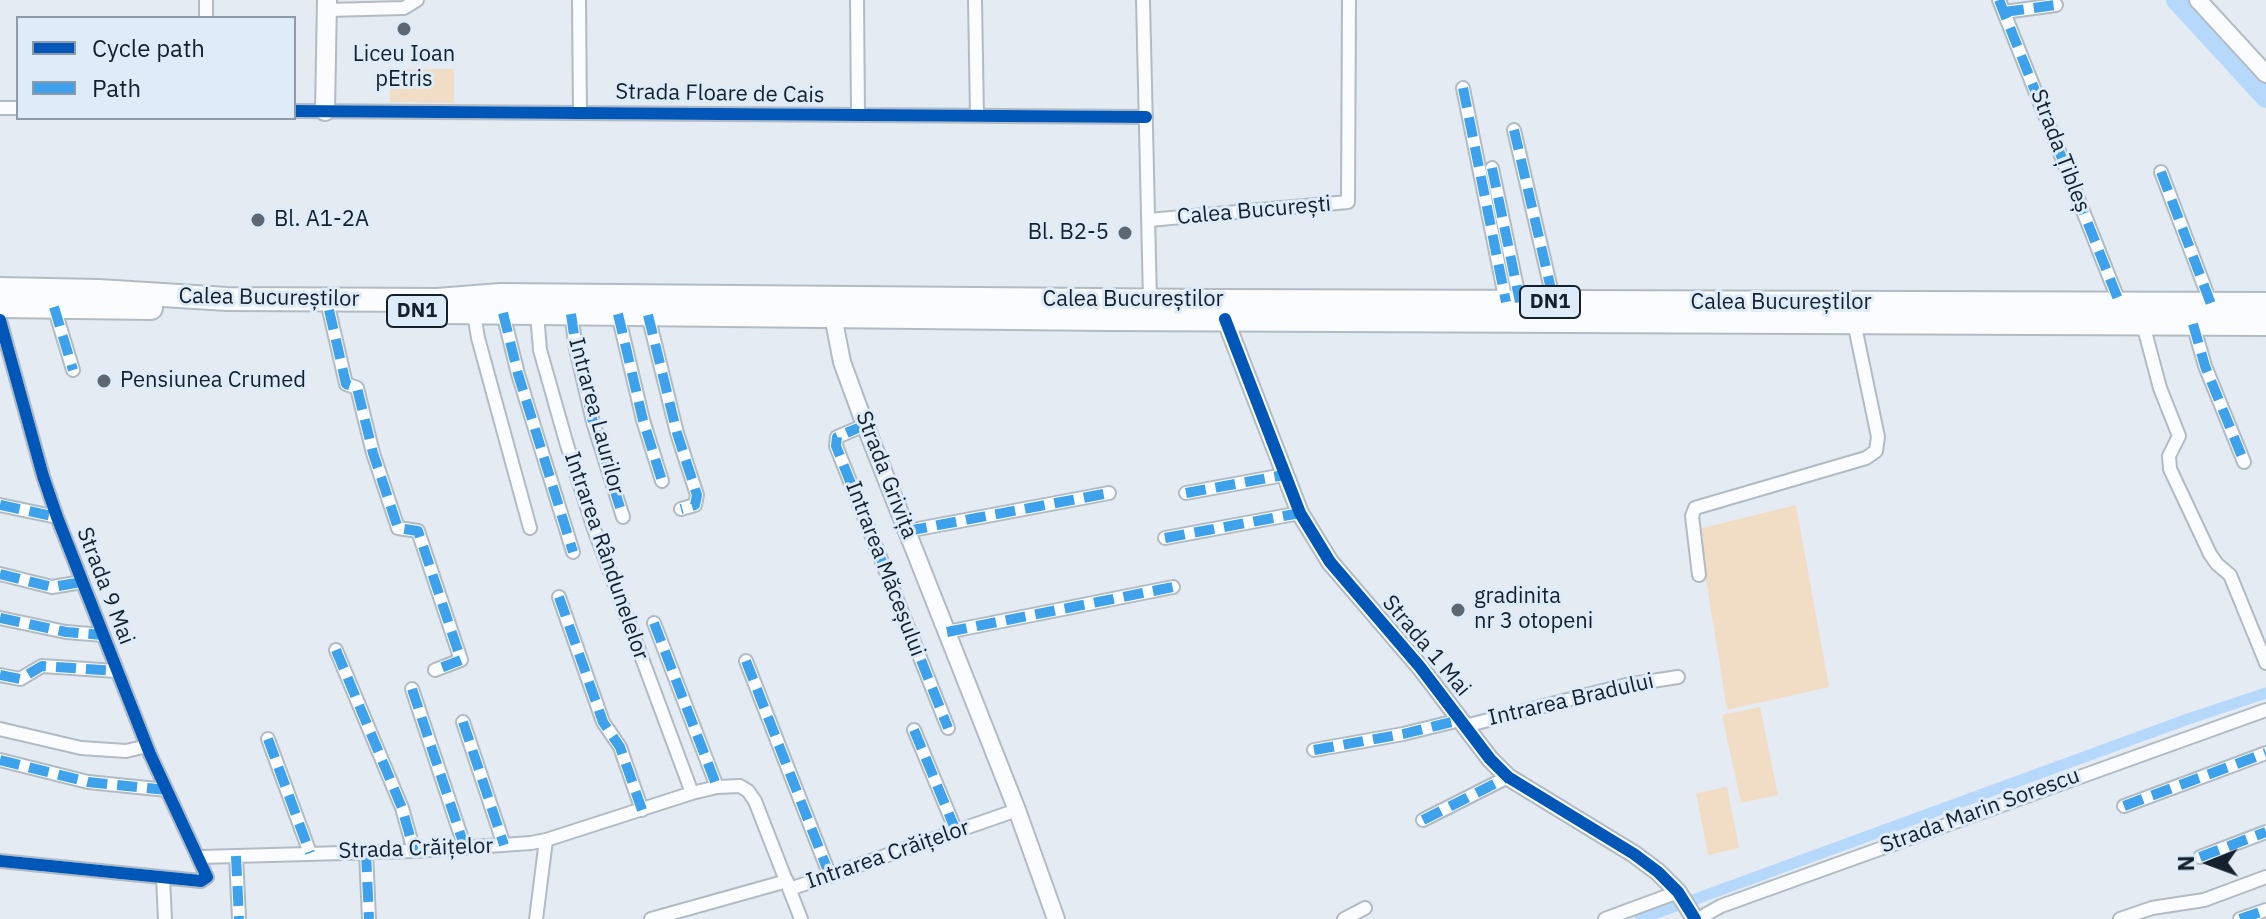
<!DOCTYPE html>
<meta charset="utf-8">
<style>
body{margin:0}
#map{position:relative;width:2266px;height:919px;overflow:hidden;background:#e4ebf3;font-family:"IBM Plex Sans",sans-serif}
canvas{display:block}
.legend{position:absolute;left:16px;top:16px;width:280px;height:104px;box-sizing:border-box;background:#deebf9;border:2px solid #8d9aa7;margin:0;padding:10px 14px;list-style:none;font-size:24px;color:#14202c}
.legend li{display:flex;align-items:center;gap:16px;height:40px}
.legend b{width:40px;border:2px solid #8d9aa7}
.north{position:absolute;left:2170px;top:823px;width:80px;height:80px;-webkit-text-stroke:6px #deebf9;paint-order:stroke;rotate:269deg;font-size:22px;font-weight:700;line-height:32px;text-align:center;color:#14202c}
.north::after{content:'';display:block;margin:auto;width:28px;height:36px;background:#14202c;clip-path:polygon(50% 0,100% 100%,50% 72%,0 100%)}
</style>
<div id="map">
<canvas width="2266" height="919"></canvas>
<ul class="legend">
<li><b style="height:10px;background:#0057b8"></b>Cycle path</li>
<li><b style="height:10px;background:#3da2eb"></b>Path</li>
</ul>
<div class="north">N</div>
</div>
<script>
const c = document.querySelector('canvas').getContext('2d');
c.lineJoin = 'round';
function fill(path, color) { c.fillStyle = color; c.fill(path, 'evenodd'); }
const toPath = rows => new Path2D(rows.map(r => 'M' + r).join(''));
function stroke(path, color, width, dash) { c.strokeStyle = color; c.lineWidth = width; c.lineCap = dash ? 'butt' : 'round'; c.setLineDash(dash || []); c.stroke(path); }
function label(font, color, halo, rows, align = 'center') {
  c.font = font + ' "IBM Plex Sans",sans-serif'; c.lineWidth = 6; c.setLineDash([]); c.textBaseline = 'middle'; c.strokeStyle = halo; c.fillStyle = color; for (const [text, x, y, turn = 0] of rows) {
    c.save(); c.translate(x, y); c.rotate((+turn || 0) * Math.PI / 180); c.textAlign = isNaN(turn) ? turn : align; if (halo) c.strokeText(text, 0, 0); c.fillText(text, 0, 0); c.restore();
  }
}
fill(toPath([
 [390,69,454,69,454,103,390,102],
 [1796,505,1829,687,1727,710,1698,529],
 [1760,707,1778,795,1741,803,1722,715],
 [1727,787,1739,848,1708,855,1696,793]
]), '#f1ddc6');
stroke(toPath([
 [1693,900,2188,719,2266,693],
 [1640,919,1676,906]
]), '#b6d9fb', 11);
stroke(toPath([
 [2176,0,2266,98]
]), '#b6d9fb', 20);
const minor = toPath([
 [206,0,206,18],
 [579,0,580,113],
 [857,0,858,115],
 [975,0,977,116],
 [1143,0,1150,300],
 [1999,0,2120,304],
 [327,10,404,8,417,0],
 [2004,12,2056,5],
 [1463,88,1506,302],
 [0,108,18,108],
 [294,111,1146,117],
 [1514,130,1554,302],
 [1492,168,1520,302],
 [2161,172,2211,304],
 [1149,220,1348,202,1349,0],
 [54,307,73,370],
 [329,310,346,384,357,388,373,453,398,528,418,531,461,660,435,670],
 [474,313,478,338,530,528],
 [503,313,518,374,573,552],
 [537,314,540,350,567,445,594,529,692,793],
 [571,314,576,349,593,422,623,517],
 [618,314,643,420,662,481],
 [648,315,677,433,697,495,695,505,681,509],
 [0,320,43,476,57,517,150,754,207,877,201,881,0,861],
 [2143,324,2160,388,2179,436,2169,456,2170,469,2210,554,2217,564,2230,575,2266,663],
 [2193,324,2205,366,2244,462],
 [865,425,837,437,836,446,948,728],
 [1186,493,1284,475],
 [0,505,57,517],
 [907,531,1109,493],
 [1165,538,1300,513],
 [0,574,52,587,82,582],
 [1699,575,1692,516,1695,508,1866,458,1876,451,1878,437,1854,322],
 [559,597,603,722,620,747,642,810],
 [0,618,66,632,103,635],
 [654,623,717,787],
 [947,632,1173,587],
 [336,650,402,808,414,851],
 [746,661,830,876],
 [0,675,20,679,42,666,116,671],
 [412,689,465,848],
 [463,722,504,845],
 [1465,726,1626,685,1678,677],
 [0,729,81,748,126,751,147,746],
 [914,730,956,831],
 [268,739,310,853],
 [1314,750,1403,734,1460,720],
 [0,760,88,782,167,790],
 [2124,806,2266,753],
 [1423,820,1508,777],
 [366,852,369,919],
 [236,856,239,919],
 [200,857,414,851,531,843,546,840,692,793,717,787,740,786,748,791,755,801,801,919],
 [2200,857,2266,832],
 [163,878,165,919],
 [790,889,1017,810],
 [536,919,546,840],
 [651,919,787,881],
 [1344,919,1365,908],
 [1605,919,1678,892],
 [1698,919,1721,906,2266,710],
 [2120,919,2152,908,2204,900,2266,877],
 [2240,919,2266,910]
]);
const tertiary = toPath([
 [2198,0,2266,74],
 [833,316,842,362,865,425,1017,810,1056,919],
 [1225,319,1300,513,1330,562,1420,667,1490,759,1508,777,1634,854,1658,872,1678,892,1695,919]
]);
const secondary = toPath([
 [325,111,327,0]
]);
const trunk = toPath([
 [0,289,99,291,227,299,437,300,500,295,1213,301,2266,304],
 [0,306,151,308],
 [441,312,1107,319,2266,324]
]);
stroke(minor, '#b2bbc4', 16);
stroke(tertiary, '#b2bbc4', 20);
stroke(secondary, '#b2bbc4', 22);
stroke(trunk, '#b2bbc4', 26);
stroke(minor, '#fbfcfd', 12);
stroke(tertiary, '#fbfcfd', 16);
stroke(secondary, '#fbfcfd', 18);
stroke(trunk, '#fbfcfd', 22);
stroke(toPath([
 [1999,0,2120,304],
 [2004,12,2056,5],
 [1463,88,1506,302],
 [1514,130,1554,302],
 [1492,168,1520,302],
 [2161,172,2211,304],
 [54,307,73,370],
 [329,310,346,384,357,388,373,453,398,528,418,531,461,660,435,670],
 [503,313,518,374,573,552],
 [571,314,576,349,593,422,623,517],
 [618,314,643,420,662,481],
 [648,315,677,433,697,495,695,505,681,509],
 [2193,324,2205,366,2244,462],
 [865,425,837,437,836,446,948,728],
 [1186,493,1284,475],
 [0,505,57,517],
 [907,531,1109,493],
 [1165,538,1300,513],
 [0,574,52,587,82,582],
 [559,597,603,722,620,747,642,810],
 [0,618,66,632,103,635],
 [654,623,717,787],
 [947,632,1173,587],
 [336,650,402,808,414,851],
 [746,661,830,876],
 [0,675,20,679,42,666,116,671],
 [412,689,465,848],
 [463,722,504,845],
 [914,730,956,831],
 [268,739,310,853],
 [1314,750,1403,734,1460,720],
 [0,760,88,782,167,790],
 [2124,806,2266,753],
 [1423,820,1508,777],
 [366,852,369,919],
 [236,856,239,919],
 [2200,857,2266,832],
 [2240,919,2266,910]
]), '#3da2eb', 10, [20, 10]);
stroke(toPath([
 [294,111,1146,117],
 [1225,319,1300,513,1330,562,1420,667,1490,759,1508,777,1634,854,1658,872,1678,892,1695,919],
 [0,320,43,476,57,517,150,754,207,877,201,881,0,861]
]), '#0057b8', 12);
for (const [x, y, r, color] of [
 [404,29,8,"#5d6772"],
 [258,220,8,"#5d6772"],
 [1125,233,8,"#5d6772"],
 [104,381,8,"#5d6772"],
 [1458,610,8,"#5d6772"]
]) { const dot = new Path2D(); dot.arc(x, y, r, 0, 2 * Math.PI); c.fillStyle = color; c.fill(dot); stroke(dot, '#deebf9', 3); }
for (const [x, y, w] of [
 [1550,302,60],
 [417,311,60]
]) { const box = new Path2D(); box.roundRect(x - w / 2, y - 16, w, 32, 6); c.fillStyle = '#deebf9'; c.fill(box); stroke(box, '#14202c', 2); }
label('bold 20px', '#14202c', null, [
 ["DN1",1550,302],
 ["DN1",417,311]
]);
label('22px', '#14202c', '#deebf9', [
 ["Liceu Ioan",404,55,"center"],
 ["pEtris",404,80,"center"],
 ["Bl. A1-2A",274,220],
 ["Bl. B2-5",1109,233,"right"],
 ["Pensiunea Crumed",120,381],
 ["gradinita",1474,597],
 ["nr 3 otopeni",1474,622]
], 'left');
label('22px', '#14202c', '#deebf9', [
 ["Strada Floare de Cais",720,94,1],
 ["Strada Țibleș",2060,151,69],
 ["Calea București",1254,211,-5],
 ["Calea Bucureștilor",269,298,1],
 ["Calea Bucureștilor",1133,300],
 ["Calea Bucureștilor",1781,303],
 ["Intrarea Laurilor",596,416,75],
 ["Strada Grivița",886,475,69],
 ["Intrarea Rândunelelor",606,556,71],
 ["Intrarea Măceșului",885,569,69],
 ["Strada 9 Mai",105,586,69],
 ["Strada 1 Mai",1426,646,50],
 ["Intrarea Bradului",1571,700,-13],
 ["Strada Marin Sorescu",1980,811,-20],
 ["Strada Crăițelor",416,849,-2],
 ["Intrarea Crăițelor",888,855,-19]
]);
</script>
